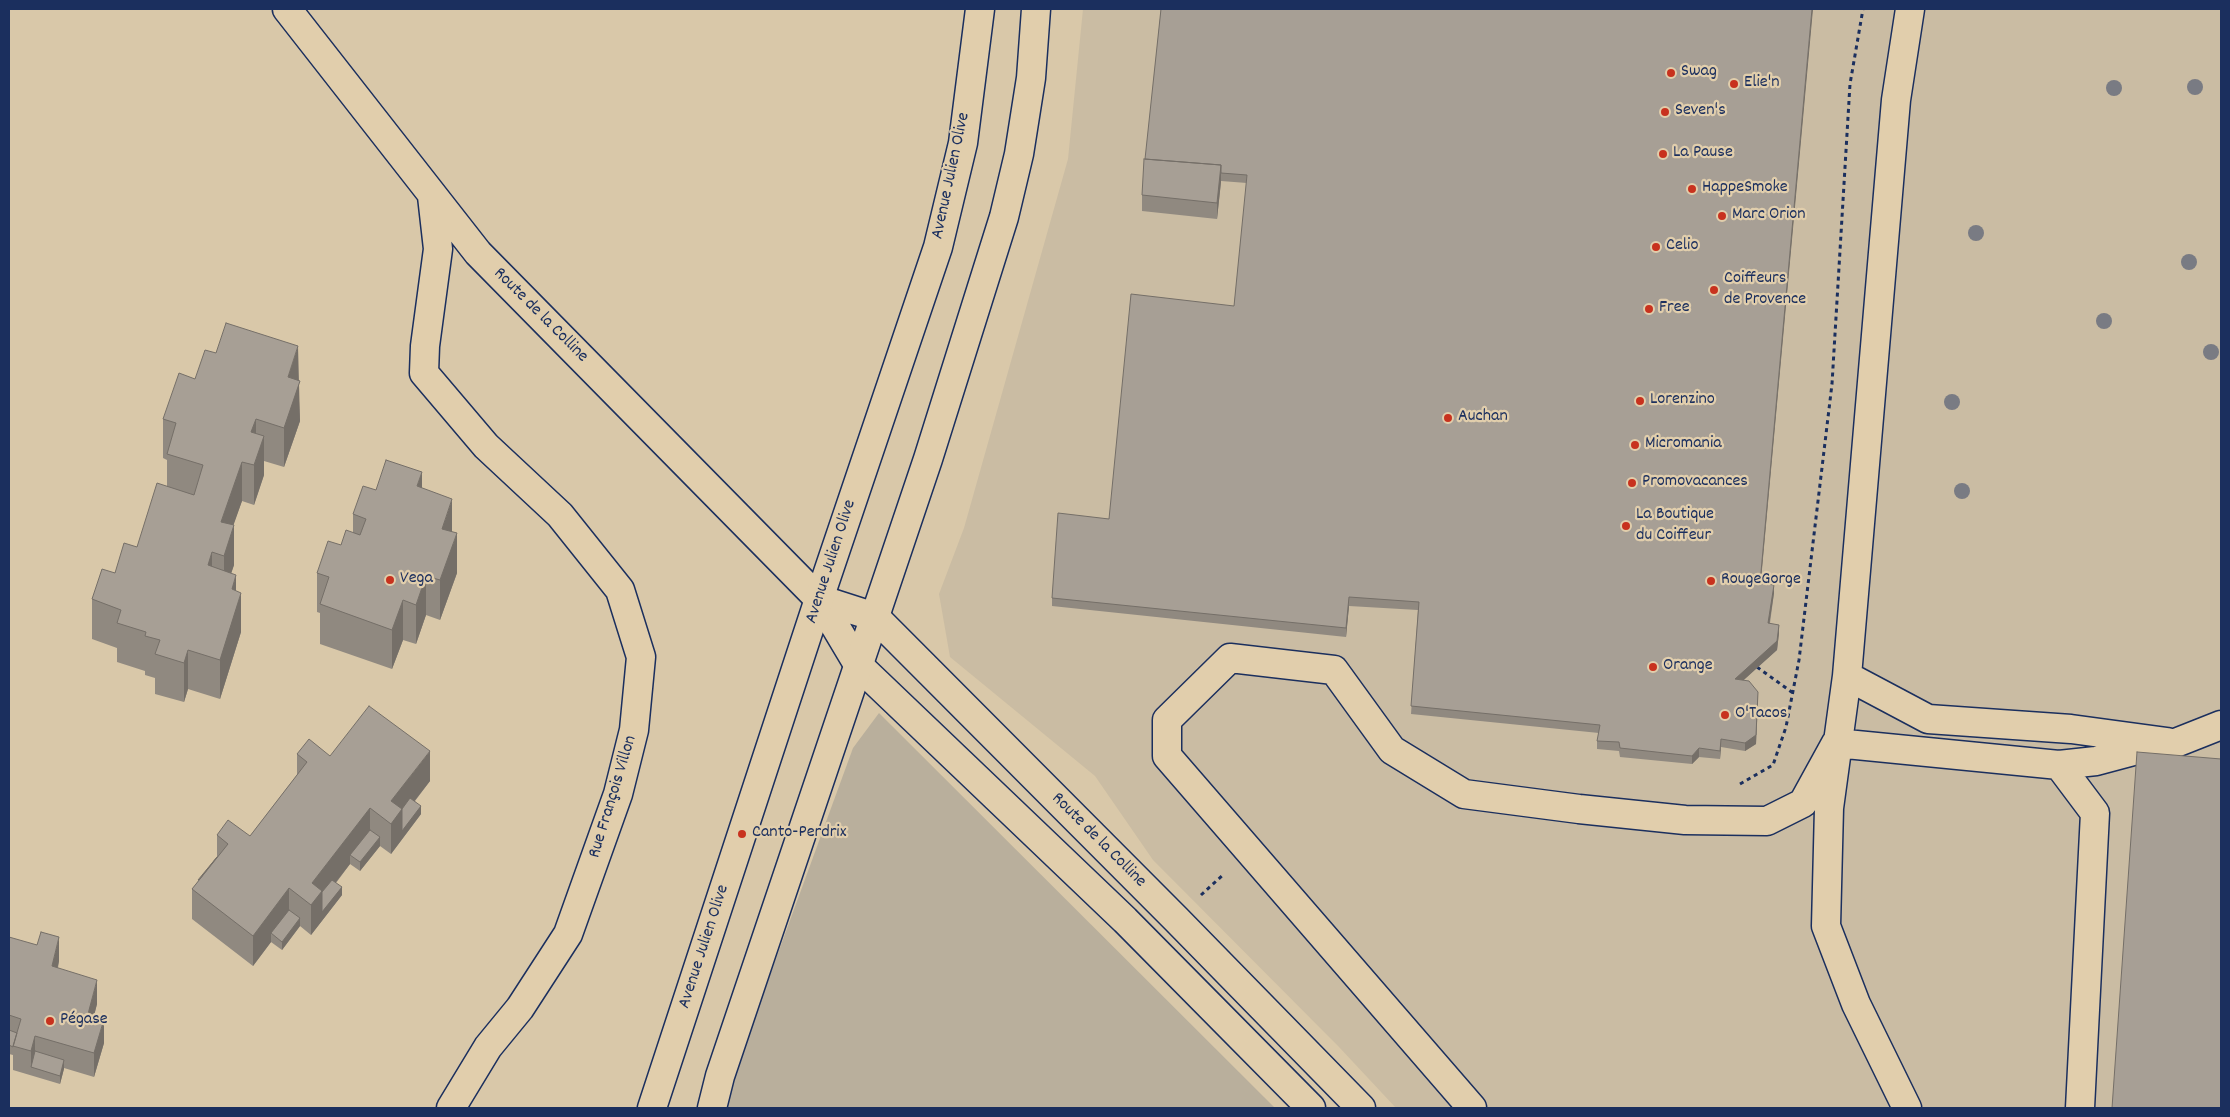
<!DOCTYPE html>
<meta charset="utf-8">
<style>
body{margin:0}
#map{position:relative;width:2230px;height:1117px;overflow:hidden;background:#d9c8a9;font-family:Dekko,sans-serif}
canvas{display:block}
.frame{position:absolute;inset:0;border:10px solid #1b2f5e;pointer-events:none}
</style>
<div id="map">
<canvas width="2230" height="1117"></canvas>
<div class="frame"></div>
</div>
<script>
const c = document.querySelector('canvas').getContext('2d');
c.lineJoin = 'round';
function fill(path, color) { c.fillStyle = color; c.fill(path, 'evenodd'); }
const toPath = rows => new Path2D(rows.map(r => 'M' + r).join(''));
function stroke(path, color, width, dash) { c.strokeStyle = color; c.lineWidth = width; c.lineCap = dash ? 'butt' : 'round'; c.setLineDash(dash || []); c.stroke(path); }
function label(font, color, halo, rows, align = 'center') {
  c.font = font + ' Dekko,sans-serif'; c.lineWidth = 4.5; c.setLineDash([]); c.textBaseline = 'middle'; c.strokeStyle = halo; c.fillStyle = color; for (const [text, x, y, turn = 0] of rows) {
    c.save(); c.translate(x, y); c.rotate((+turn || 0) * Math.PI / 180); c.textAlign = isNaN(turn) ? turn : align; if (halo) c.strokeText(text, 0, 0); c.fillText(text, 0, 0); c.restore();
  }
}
fill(toPath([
 [1083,9,2221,9,2221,1108,1396,1108,1339,1047,1153,860,1095,776,950,657,939,594,964,528,1068,159]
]), '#cabca3');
fill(toPath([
 [879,713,1275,1108,725,1108,732,1079,853,748]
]), '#b9af9c');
const minor = toPath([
 [287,9,478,253,819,599,859,666,1125,920,1311,1108],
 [432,196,438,249,425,346,424,373,486,446,560,515,620,590,641,657,634,730,618,794,568,934,520,1008,488,1047,451,1108],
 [819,599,875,617,1176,919,1361,1108],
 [1847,676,1928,719,2071,729,2167,742],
 [2059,765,2096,761,2167,742,2173,744,2221,725],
 [1472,1108,1167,756,1167,720,1230,658,1334,670,1392,750,1464,794,1579,809,1685,820,1767,821,1803,803,1836,743,2059,765,2095,813,2080,1108],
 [1907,1108,1856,1004,1826,926,1829,808,1847,676,1896,100,1910,9]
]);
const major = toPath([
 [652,1108,819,599,938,247,963,143,980,9],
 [712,1108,720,1076,928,459,1004,217,1019,154,1031,78,1036,9]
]);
stroke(minor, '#1b2f5e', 31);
stroke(major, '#1b2f5e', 31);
stroke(toPath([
 [1757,667,1793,693],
 [1740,784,1773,765,1786,727,1799,660,1832,384,1850,84,1863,9],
 [1201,895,1224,874]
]), '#1b2f5e', 3, [4, 4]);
stroke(minor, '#e1ceac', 28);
stroke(major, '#e1ceac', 28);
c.fillStyle = '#797b83';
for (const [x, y] of [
 [2195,87],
 [2114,88],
 [1976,233],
 [2189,262],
 [2104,321],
 [2211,352],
 [1952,402],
 [1962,491]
]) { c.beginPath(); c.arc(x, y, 8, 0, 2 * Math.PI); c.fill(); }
fill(toPath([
 [1161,9,1760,583,1774,593,1770,623,1779,633,1777,650,1743,680,1758,701,1756,744,1745,751,1721,747,1720,759,1699,757,1692,764,1620,757,1619,751,1597,749,1597,741,1599,733,1411,714,1418,610,1349,606,1346,637,1052,606,1052,598,1109,519,1234,306,1247,183,1221,181,1217,219,1142,211,1142,195],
 [195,379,298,381,300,421,284,467,264,461,264,475,254,505,242,501,233,525,234,565,231,573,236,591,241,632,220,699,188,689,184,702,155,694,155,678,145,675,145,671,117,662,117,648,92,639,92,599,137,547,167,486,167,460,163,458,163,419],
 [422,488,452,532,457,573,440,620,426,615,416,644,403,640,392,669,320,644,320,613,317,612,317,573,341,545,353,533,353,514],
 [297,754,330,756,430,781,415,801,421,814,391,854,380,846,360,871,350,864,336,883,342,895,311,935,300,926,282,950,271,942,253,966,192,919,192,889,217,857,217,835,250,836,297,775],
 [9,937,59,961,58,968,97,1004,94,1016,104,1043,94,1077,64,1068,60,1084,13,1070,13,1055,9,1054]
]), '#908980');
fill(toPath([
 [1812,9,1813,9,1760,591,1760,583],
 [1221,165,1221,182,1217,219,1217,203],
 [298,346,300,421,284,467,284,428,288,377],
 [256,419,256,458,251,432],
 [264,436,264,475,254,505,254,465],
 [242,462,242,501,223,555,221,522],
 [422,472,422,511,417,486],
 [452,499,452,538,442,529],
 [234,525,234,565,224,595,224,556],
 [457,533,457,573,440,620,440,580],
 [212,552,212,592,208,565],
 [236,575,236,608,241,593,241,632,220,699,220,660,232,589],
 [426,576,426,615,416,644,416,605],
 [1774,585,1774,593,1768,632,1768,623],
 [1349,597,1349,606,1346,637,1346,628],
 [403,600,403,640,392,669,392,630],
 [1779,625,1779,633,1777,650,1735,688,1735,679],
 [188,650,188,689,184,702,184,663],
 [1758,692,1756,744,1745,751,1745,743],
 [1721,739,1721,747,1720,759,1720,751],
 [1699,748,1699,757,1692,764,1692,756],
 [430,751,430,781,402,817,421,806,421,814,391,854,391,801],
 [370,808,370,838,350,855,350,864,322,900,342,887,342,895,311,935,311,905,312,883],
 [380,837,380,846,360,871,360,862],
 [289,888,289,918,271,933,271,942,253,966,253,936],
 [300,918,300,926,282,950,282,942],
 [59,937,59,961,54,982,52,966],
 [97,980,97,1004,88,1038,88,1014],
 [104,1019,104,1043,94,1077,94,1053],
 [35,1036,35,1060,31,1067,31,1051],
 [64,1060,64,1069,60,1084,60,1076]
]), '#756f68');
const building = toPath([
 [1161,9,1812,9,1760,583,1774,585,1768,623,1779,625,1777,641,1735,679,1749,681,1758,692,1756,735,1745,743,1721,739,1720,751,1699,748,1692,756,1620,748,1619,742,1597,741,1600,725,1411,706,1419,602,1349,597,1346,628,1052,598,1058,513,1109,519,1131,294,1234,306,1247,175,1221,173,1221,165,1145,159,1161,9],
 [1144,159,1221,165,1217,203,1142,195,1144,159],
 [226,323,298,346,288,377,300,381,284,428,256,419,251,432,264,436,254,465,242,462,221,522,234,525,224,556,212,552,208,565,236,575,232,589,241,593,220,660,188,650,184,663,155,654,160,640,145,636,146,632,117,623,121,610,92,599,102,569,115,573,124,543,137,547,157,483,194,495,203,465,167,454,176,423,163,419,179,373,195,379,205,350,216,353,226,323],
 [386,460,422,472,417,486,452,499,442,529,457,533,440,580,426,576,416,605,403,600,392,630,320,604,329,577,317,573,328,541,341,545,346,530,360,535,366,519,353,514,363,486,376,490,386,460],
 [369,706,430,751,391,801,402,809,391,824,370,808,312,883,322,891,311,905,289,888,253,936,192,889,228,844,217,835,228,820,250,836,307,762,297,754,309,739,330,756,369,706],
 [2137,752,2221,759,2221,1108,2112,1108,2137,752],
 [410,798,421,806,402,831,402,809,410,798],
 [370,830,380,837,360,862,350,855,370,830],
 [217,857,199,880,198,880,217,857],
 [332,880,342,887,322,912,322,892,332,880],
 [289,910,300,918,282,942,271,933,289,910],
 [41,932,59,937,52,966,97,980,88,1014,104,1019,94,1053,35,1036,31,1051,13,1046,21,1019,9,1015,9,937,37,945,41,932],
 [9,1030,17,1033,13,1047,9,1045,9,1030],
 [35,1051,64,1060,60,1076,31,1067,35,1051]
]);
fill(building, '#a79f95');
stroke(building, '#756f68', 1);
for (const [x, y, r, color] of [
 [1671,73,5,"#c8321e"],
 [1734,84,5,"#c8321e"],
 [1665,112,5,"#c8321e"],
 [1663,154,5,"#c8321e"],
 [1692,189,5,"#c8321e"],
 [1722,216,5,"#c8321e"],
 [1656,247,5,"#c8321e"],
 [1714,290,5,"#c8321e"],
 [1649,309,5,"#c8321e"],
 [1640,401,5,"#c8321e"],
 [1448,418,5,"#c8321e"],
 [1635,445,5,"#c8321e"],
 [1632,483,5,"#c8321e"],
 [1626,526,5,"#c8321e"],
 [390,580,5,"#c8321e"],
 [1711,581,5,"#c8321e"],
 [1653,667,5,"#c8321e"],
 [1725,715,5,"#c8321e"],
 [742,834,5,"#c8321e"],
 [50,1021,5,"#c8321e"]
]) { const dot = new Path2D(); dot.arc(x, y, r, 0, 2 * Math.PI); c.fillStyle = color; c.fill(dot); stroke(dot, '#e1ceac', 2); }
label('18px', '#1b2f5e', '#e1ceac', [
 ["Swag",1681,73],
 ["Elie'n",1744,84],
 ["Seven's",1675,112],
 ["La Pause",1673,154],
 ["HappeSmoke",1702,189],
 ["Marc Orion",1732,216],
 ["Celio",1666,247],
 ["Coiffeurs",1724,280],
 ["de Provence",1724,301],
 ["Free",1659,309],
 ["Lorenzino",1650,401],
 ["Auchan",1458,418],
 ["Micromania",1645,445],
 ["Promovacances",1642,483],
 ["La Boutique",1636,516],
 ["du Coiffeur",1636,537],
 ["Vega",400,580],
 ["RougeGorge",1721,581],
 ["Orange",1663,667],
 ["O'Tacos",1735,715],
 ["Canto-Perdrix",752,834],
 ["Pégase",60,1021]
], 'left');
label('18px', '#1b2f5e', '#e1ceac', [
 ["Avenue Julien Olive",952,176,-78],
 ["Route de la Colline",540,316,45],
 ["Avenue Julien Olive",832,562,-72],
 ["Rue François Villon",614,797,-73],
 ["Route de la Colline",1098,841,45],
 ["Avenue Julien Olive",705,947,-72]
]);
</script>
